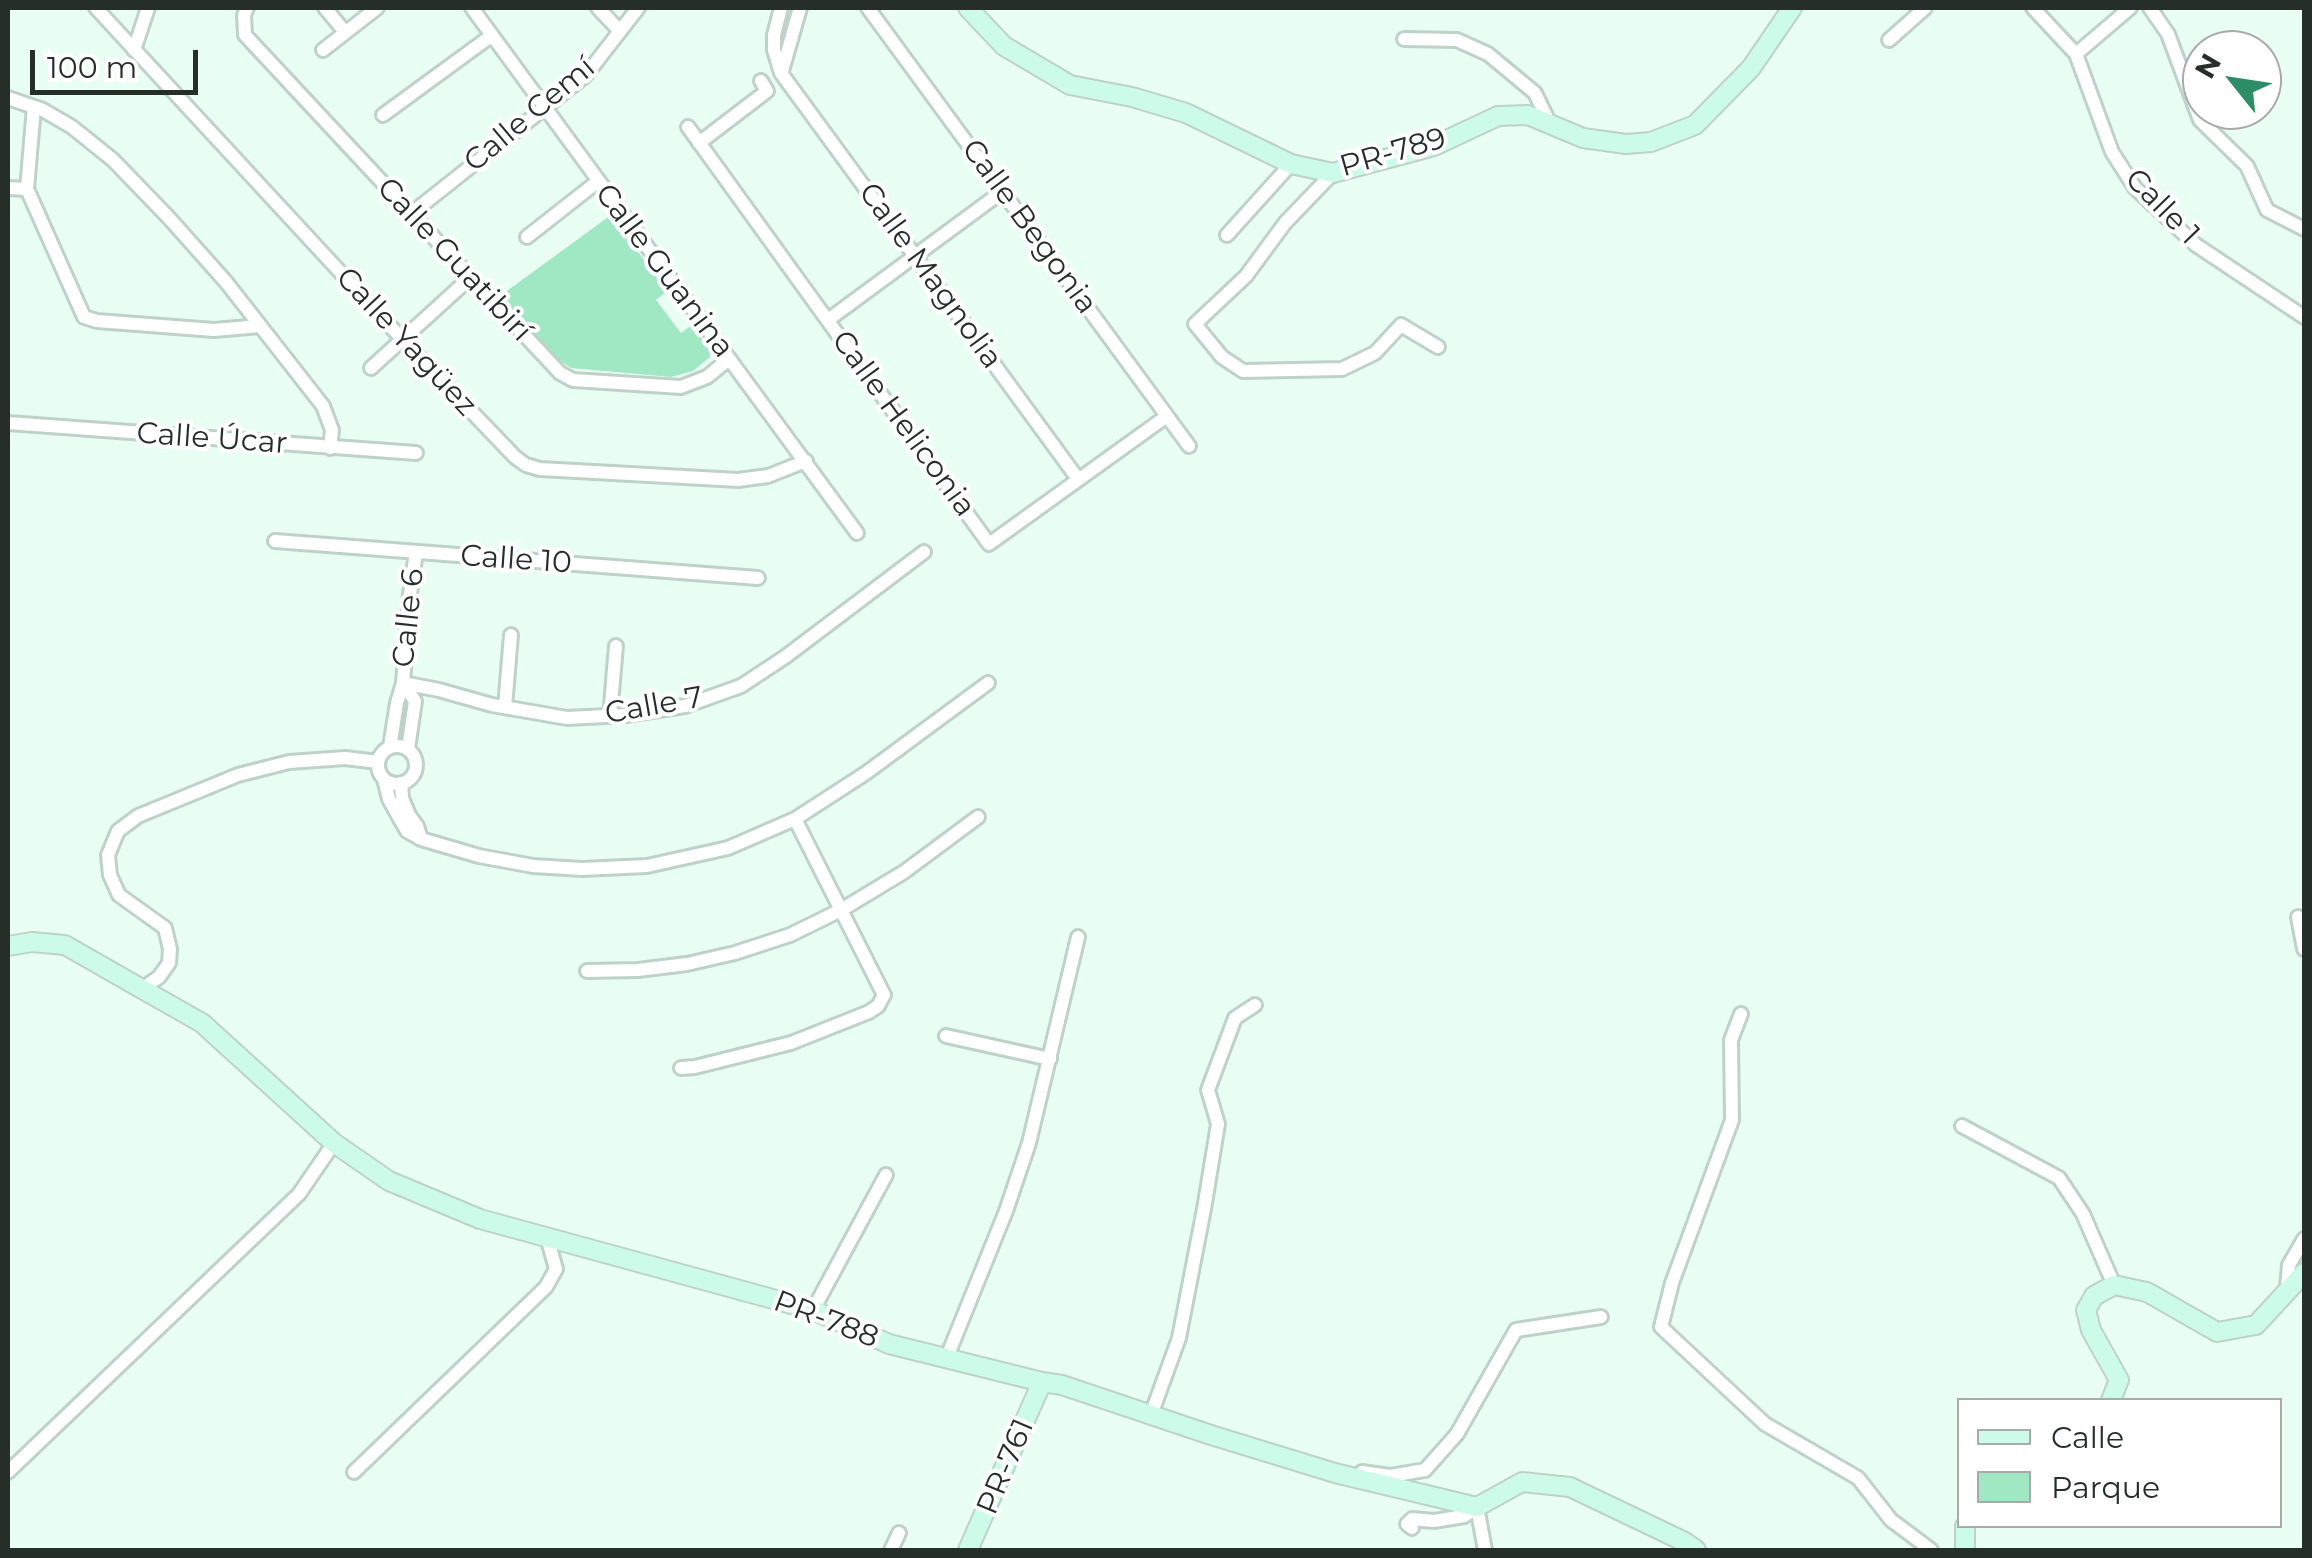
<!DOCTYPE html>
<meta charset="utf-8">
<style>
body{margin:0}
#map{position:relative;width:2312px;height:1558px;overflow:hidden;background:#eafff4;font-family:Montserrat,sans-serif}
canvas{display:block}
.frame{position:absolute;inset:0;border:10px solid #262e2a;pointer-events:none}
.legend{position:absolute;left:1957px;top:1398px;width:325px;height:130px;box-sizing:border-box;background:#fff;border:2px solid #a8abaa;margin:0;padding:12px 18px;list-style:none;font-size:30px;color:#262e2a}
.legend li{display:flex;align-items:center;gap:20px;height:50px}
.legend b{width:50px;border:2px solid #a8abaa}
.north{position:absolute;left:2182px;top:30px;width:100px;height:100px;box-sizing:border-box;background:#fff;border:2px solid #a8abaa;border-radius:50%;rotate:300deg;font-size:28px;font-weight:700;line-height:40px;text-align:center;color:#262e2a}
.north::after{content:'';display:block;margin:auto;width:35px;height:45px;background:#2c8d66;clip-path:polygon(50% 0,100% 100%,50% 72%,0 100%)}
.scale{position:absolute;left:30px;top:50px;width:168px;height:45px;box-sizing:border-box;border:5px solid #262e2a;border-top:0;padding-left:12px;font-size:30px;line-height:35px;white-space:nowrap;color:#262e2a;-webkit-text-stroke:8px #fff;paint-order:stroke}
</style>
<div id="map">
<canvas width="2312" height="1558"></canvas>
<div class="frame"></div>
<ul class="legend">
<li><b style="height:12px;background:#ccfce9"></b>Calle</li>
<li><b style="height:28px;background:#a0e7c4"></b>Parque</li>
</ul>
<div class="north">N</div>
<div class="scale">100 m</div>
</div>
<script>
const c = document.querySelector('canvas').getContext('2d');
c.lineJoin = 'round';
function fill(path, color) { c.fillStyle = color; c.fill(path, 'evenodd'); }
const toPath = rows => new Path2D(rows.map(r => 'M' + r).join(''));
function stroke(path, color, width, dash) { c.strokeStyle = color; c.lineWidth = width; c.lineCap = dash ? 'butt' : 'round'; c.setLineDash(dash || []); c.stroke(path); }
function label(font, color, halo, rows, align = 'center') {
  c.font = font + ' Montserrat,sans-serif'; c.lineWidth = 8; c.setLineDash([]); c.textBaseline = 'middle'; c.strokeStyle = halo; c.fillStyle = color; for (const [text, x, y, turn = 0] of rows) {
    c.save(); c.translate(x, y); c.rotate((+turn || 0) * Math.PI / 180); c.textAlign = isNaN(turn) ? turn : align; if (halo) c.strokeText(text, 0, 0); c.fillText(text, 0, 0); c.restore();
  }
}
fill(toPath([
 [611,215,667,291,656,300,681,333,692,325,710,350,710,357,693,371,671,377,571,368,560,361,500,296]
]), '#a0e7c4');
const street = toPath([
 [96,8,403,340,515,457,526,465,540,469,738,480,768,476,806,461],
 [247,8,244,15,245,35,560,373,573,380,681,387,707,377,729,359],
 [325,8,345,32],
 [472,8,857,533],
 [598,8,620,31],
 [781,8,774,35,774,50,781,73,1078,479],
 [868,8,1189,446],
 [2033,8,2076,54,2112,152,2135,188,2196,245,2304,317],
 [2150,8,2168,34,2200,120,2247,166,2267,210,2304,229],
 [1404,39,1457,40,1488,54,1535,93,1550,124],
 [1889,40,1925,8],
 [134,50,148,8],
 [323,50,377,8],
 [2076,54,2130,8],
 [782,71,800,8],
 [8,98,43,110,72,127,113,160,169,218,226,282,323,406,332,430,330,448],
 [34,107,27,189,84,317,97,321,214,330,260,326],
 [383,115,491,36],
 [688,127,989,544,1167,416],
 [699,143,767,91,761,81],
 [1333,173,1285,223,1246,276,1195,324,1222,357,1243,371,1342,369,1375,353,1401,325,1438,347],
 [8,188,27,189],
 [412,213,586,75,638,8],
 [1227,235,1291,164],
 [527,237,597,182],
 [828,320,1003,191],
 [371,368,471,277],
 [8,423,416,453],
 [275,541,758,578],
 [416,552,410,594,403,683,439,690,492,705,567,718,626,715,685,706,741,686,785,657,924,552],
 [505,707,511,635],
 [610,716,616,646],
 '378 765a19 19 0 1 1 38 0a19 19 0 1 1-38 0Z',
 [390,747,397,703,403,683,415,701,408,749],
 [384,779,389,799,400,819,407,831,421,839,417,826,409,815,402,798,401,783],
 [421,839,479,856,533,866,582,869,647,866,728,848,795,819,866,773,988,683],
 [2298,917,2304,949],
 [587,971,638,970,687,964,735,953,790,935,841,910,904,872,978,817],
 [142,989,159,977,169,963,170,949,165,928,119,895,110,875,108,855,118,831,138,816,238,775,289,762,345,758,378,762],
 [1741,1014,1731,1040,1732,1120,1672,1283,1661,1327,1765,1424,1858,1478,1891,1520,1931,1550],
 [946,1036,1050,1059],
 [681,1068,695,1067,791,1043,869,1012,878,1006,884,995,795,819],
 [1962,1126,2059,1178,2083,1214,2114,1285],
 [2289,1291,2287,1288,2289,1265,2304,1239],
 [813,1310,886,1175],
 [947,1357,1006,1211,1029,1143,1078,937],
 [1151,1415,1179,1338,1204,1209,1218,1124,1208,1090,1235,1018,1255,1005],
 [8,1472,299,1194,334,1143],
 [354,1472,546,1287,556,1269,547,1237],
 [1362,1472,1390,1476,1425,1470,1457,1434,1516,1330,1601,1317],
 [1412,1528,1407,1524,1412,1519,1434,1521,1464,1516,1477,1507,1485,1550],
 [891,1550,899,1533]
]);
const secondary = toPath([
 [968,8,1004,46,1070,85,1132,97,1186,113,1291,164,1333,173,1434,146,1498,116,1528,115,1583,138,1626,144,1651,142,1695,125,1751,68,1792,8],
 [8,946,32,942,65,945,142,989,202,1023,334,1143,389,1181,480,1219,813,1310,889,1344,1042,1382,1062,1385,1211,1435,1335,1473,1477,1507,1522,1482,1570,1487,1685,1542,1696,1550],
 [2111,1400,2119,1380,2091,1330,2086,1310,2094,1296,2114,1285,2147,1292,2217,1332,2256,1325,2304,1273],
 [968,1550,1042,1382],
 [1965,1550,1965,1526]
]);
stroke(street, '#bed2c7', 18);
stroke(secondary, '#bed2c7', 22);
stroke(street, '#fff', 12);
stroke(secondary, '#ccfce9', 18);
label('30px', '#262e2a', '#fff', [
 ["Calle Cemí",530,115,-40],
 ["PR-789",1393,153,-16],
 ["Calle 1",2162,207,46],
 ["Calle Begonia",1029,227,54],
 ["Calle Guatibirí",454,260,47],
 ["Calle Guanina",664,271,53],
 ["Calle Magnolia",930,276,54],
 ["Calle Yagüez",406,342,47],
 ["Calle Heliconia",903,424,54],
 ["Calle Úcar",212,439,4],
 ["Calle 10",516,560,4],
 ["Calle 6",409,618,-84],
 ["Calle 7",654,706,-10],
 ["PR-788",826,1320,21],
 ["PR-761",1006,1467,-67]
]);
</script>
